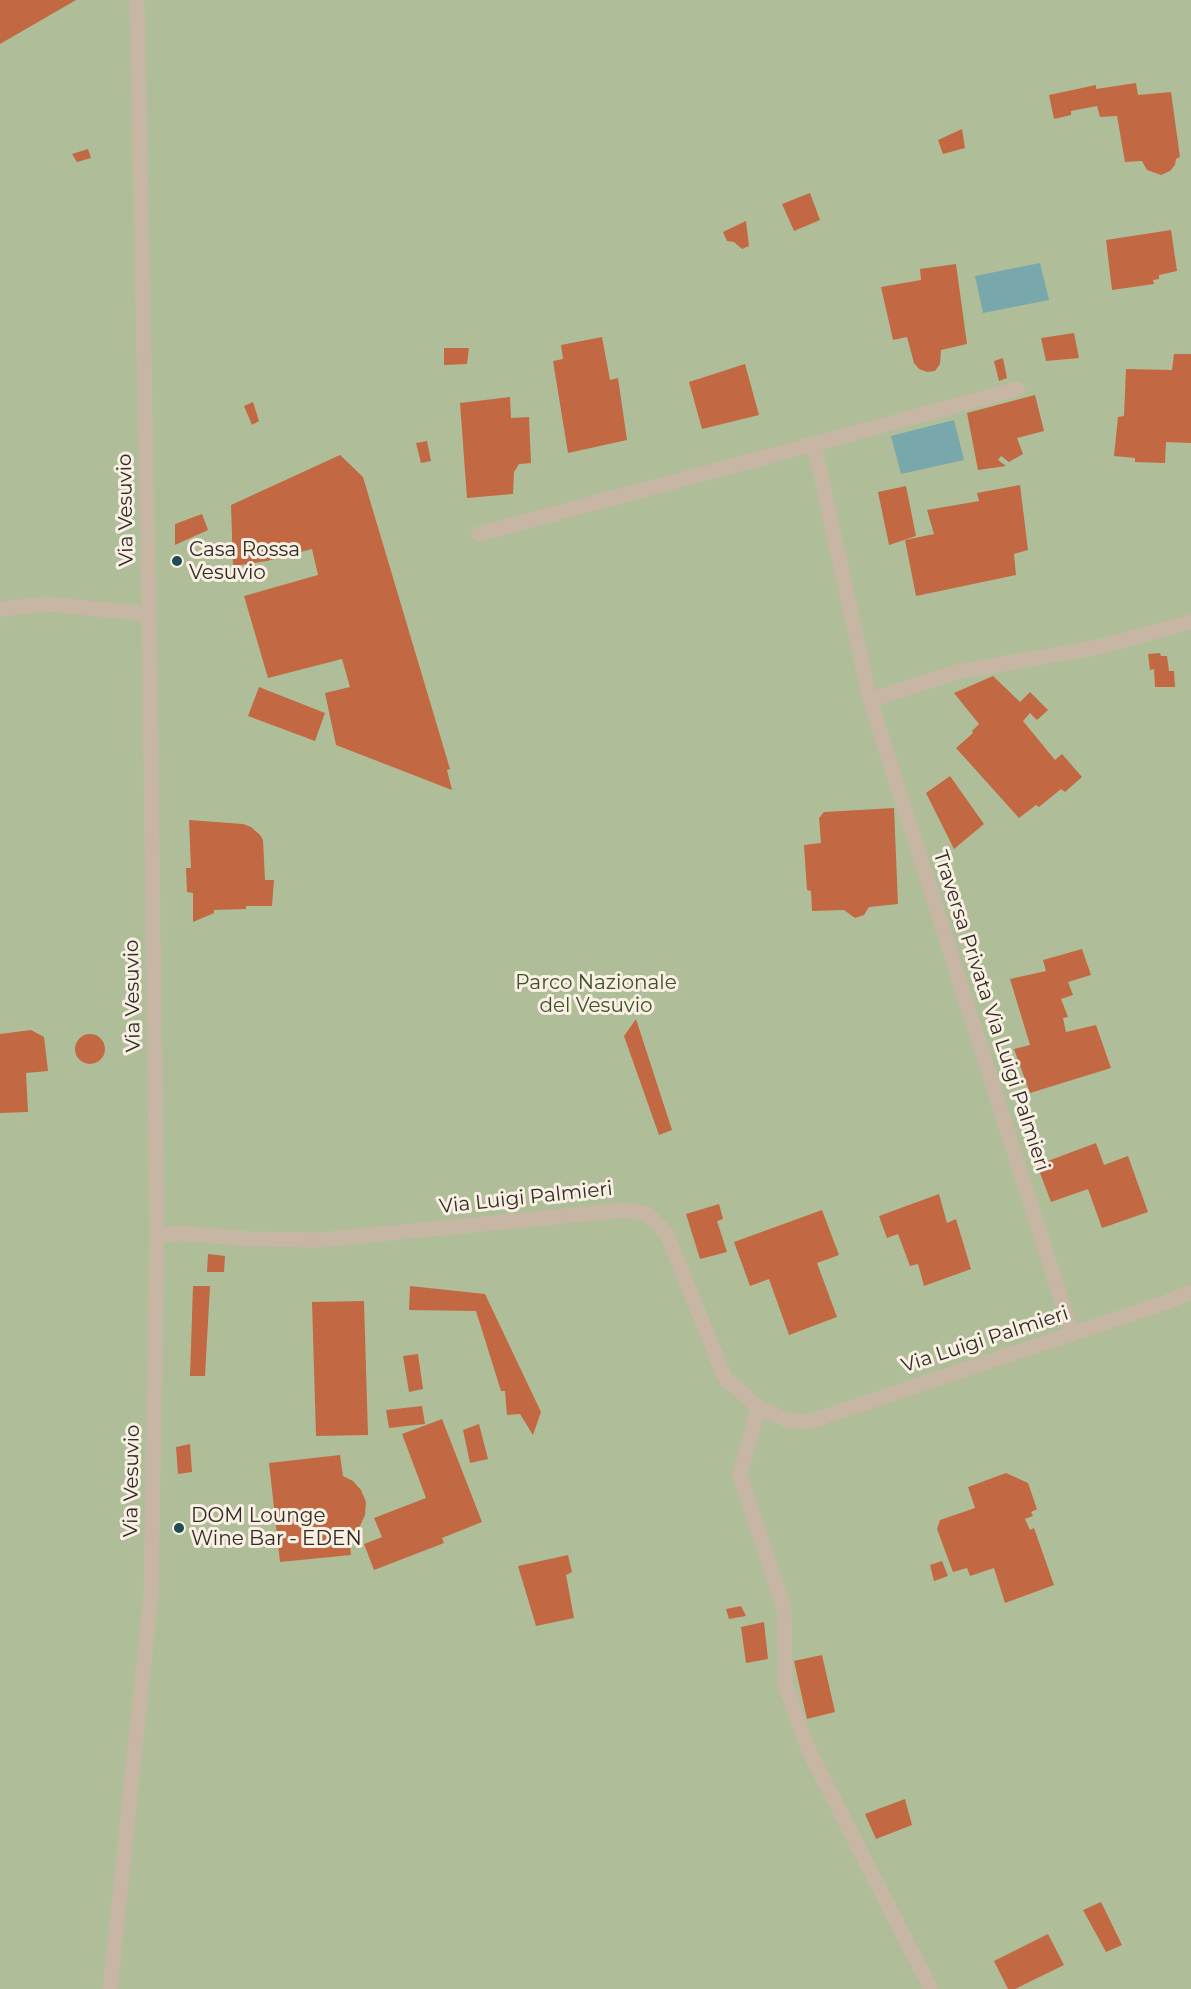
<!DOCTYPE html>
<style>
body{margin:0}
canvas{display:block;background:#f0e6d8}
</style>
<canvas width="1191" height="1989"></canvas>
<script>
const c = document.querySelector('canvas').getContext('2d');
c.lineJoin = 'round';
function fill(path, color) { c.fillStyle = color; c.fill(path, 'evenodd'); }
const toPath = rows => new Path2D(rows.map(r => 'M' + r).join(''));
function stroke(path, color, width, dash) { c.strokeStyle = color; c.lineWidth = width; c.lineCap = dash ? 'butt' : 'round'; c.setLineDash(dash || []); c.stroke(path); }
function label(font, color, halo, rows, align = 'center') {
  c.font = font + ' Montserrat,sans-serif'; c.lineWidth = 6; c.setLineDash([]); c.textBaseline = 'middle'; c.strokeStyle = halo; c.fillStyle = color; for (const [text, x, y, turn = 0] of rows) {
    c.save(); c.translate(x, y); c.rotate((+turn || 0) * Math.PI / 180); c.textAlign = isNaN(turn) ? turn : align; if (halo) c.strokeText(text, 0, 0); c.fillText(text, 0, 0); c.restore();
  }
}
fill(toPath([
 [0,0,1191,0,1191,1989,0,1989]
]), '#afbe98');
fill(toPath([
 [1040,263,1049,300,983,313,975,276],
 [954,420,964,460,901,474,891,436]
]), '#78a7ac');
fill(toPath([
 [0,0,76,0,0,44],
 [1136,83,1138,95,1171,92,1180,157,1176,159,1175,165,1170,171,1161,175,1147,170,1142,161,1125,162,1117,116,1100,117,1097,106,1071,111,1071,115,1054,119,1049,95,1096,85,1096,89],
 [962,129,965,148,943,154,938,140],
 [88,149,91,158,77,162,72,154],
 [810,193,820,220,794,231,782,204],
 [746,221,749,246,742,249,734,242,727,241,723,232],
 [1171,230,1177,271,1159,275,1159,279,1153,280,1154,284,1112,290,1106,240],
 [956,264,967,344,941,350,940,364,935,371,927,372,919,369,914,363,907,337,893,340,881,287,921,280,920,269],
 [1074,333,1079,358,1046,361,1041,338],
 [602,337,610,380,618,378,627,440,568,453,553,361,563,359,561,345],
 [444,348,469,348,467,364,444,365],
 [1174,354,1191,354,1191,443,1166,442,1165,463,1135,462,1135,458,1114,456,1118,417,1124,416,1126,369,1172,370],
 [1003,358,1007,378,999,381,994,361],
 [745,364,759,415,702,429,689,382],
 [1035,395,1044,431,1017,438,1023,454,1009,462,1001,456,998,460,1006,466,978,470,967,413],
 [510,397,511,418,529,417,531,463,519,464,514,472,513,494,467,498,460,403],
 [253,402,259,421,252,425,244,406],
 [427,441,431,461,421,463,416,443],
 [340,455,363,477,450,769,447,770,452,790,336,745,325,693,350,687,342,659,268,678,244,596,318,575,312,549,267,561,233,566,231,505],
 [1020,485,1028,550,1014,554,1016,575,916,596,905,540,934,534,927,510,979,501,977,493],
 [906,486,916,536,889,545,878,492],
 [202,514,208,530,175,545,175,524],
 [1160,653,1161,656,1167,656,1169,671,1174,671,1175,687,1155,687,1154,669,1150,670,1148,654],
 [993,676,1020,702,1030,692,1048,710,1037,720,1030,713,1023,721,1055,760,1062,754,1082,777,1065,792,1061,789,1039,807,1036,805,1019,818,956,748,973,733,972,731,979,724,954,693],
 [259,687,325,713,315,741,248,716],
 [950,776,984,824,954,849,926,793],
 [894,808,898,904,869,907,864,915,855,918,844,910,812,911,811,891,807,890,804,845,821,843,819,818,824,812],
 [189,820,243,824,251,827,260,835,263,840,265,880,274,880,272,906,246,906,246,909,214,910,214,913,193,922,193,893,187,892,186,868,191,868],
 [1082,949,1091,975,1068,982,1073,995,1061,999,1068,1017,1063,1018,1066,1032,1096,1025,1111,1068,1030,1093,1014,1049,1030,1045,1010,979,1046,971,1043,960],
 [636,1019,672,1130,659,1135,624,1036],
 [31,1030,44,1037,48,1071,26,1073,28,1112,0,1113,0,1034],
 '75 1049a15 15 0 1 1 30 0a15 15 0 1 1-30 0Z',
 [1096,1143,1104,1165,1128,1156,1148,1212,1102,1228,1088,1189,1051,1202,1037,1165],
 [939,1194,947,1223,956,1219,971,1269,924,1286,918,1264,910,1266,898,1234,887,1238,879,1216],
 [719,1204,723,1219,717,1221,727,1252,700,1259,686,1214],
 [822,1210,839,1255,817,1263,837,1317,789,1335,769,1279,750,1286,734,1242],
 [208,1254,225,1256,224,1272,207,1272],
 [193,1286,210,1286,205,1376,190,1376],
 [410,1286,485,1294,541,1412,533,1435,520,1414,507,1415,505,1391,501,1391,476,1311,409,1310],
 [364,1301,368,1435,316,1436,312,1302],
 [418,1354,423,1389,409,1392,403,1356],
 [422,1406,425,1424,389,1428,386,1410],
 [442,1419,482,1522,442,1538,444,1543,374,1570,364,1544,382,1537,374,1518,426,1498,402,1434],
 [479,1424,488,1459,470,1463,463,1430],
 [190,1444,192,1472,178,1474,176,1447],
 [340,1455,343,1476,353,1481,361,1490,366,1502,365,1515,360,1526,349,1535,351,1555,280,1562,269,1463],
 [1006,1473,1028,1483,1037,1509,1031,1512,1033,1516,1025,1519,1030,1530,1034,1528,1054,1585,1005,1603,994,1568,970,1576,967,1568,953,1572,937,1529,940,1520,975,1508,968,1487],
 [568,1555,572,1572,566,1575,574,1618,536,1626,518,1566],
 [942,1561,948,1576,934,1581,930,1565],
 [741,1606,746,1616,729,1619,726,1609],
 [764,1622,768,1659,746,1663,741,1627],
 [822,1655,835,1712,807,1719,794,1661],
 [905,1799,912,1825,876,1839,865,1814],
 [1101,1902,1122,1945,1106,1952,1083,1910],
 [1048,1934,1064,1965,1015,1989,1008,1989,994,1961]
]), '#c26943');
stroke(toPath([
 [814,444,1017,389],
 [479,534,814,444,870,700,957,672,1099,647,1191,622],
 [0,609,47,604,149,614],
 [870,700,1072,1334],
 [157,1235,183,1233,248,1239,320,1240,624,1210,648,1214,667,1234,725,1378,758,1407,787,1420,808,1422,1167,1302,1191,1292],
 [758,1407,740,1475,784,1609,785,1685,810,1753,931,1989],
 [110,1989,151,1595,157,1235,149,614,137,0]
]), '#c7b6a4', 15);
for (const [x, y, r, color] of [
 [177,561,6,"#1d4c53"],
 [179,1528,6,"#1d4c53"]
]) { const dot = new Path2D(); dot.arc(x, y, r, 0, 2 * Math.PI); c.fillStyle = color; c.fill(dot); stroke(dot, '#f8f0e3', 2); }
label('20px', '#332a26', '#f8f0e3', [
 ["Via Vesuvio",126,510,-91],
 ["Via Vesuvio",133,996,-91],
 ["Traversa Privata Via Luigi Palmieri",991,1011,72],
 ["Via Luigi Palmieri",526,1198,-6],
 ["Via Luigi Palmieri",985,1340,-18],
 ["Via Vesuvio",132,1481,-89]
]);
label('20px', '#332a26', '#f8f0e3', [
 ["Casa Rossa",189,550],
 ["Vesuvio",189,573],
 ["DOM Lounge",191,1516],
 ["Wine Bar - EDEN",191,1539]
], 'left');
label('20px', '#40502a', '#f8f0e3', [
 ["Parco Nazionale",596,983],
 ["del Vesuvio",596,1006]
]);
</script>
